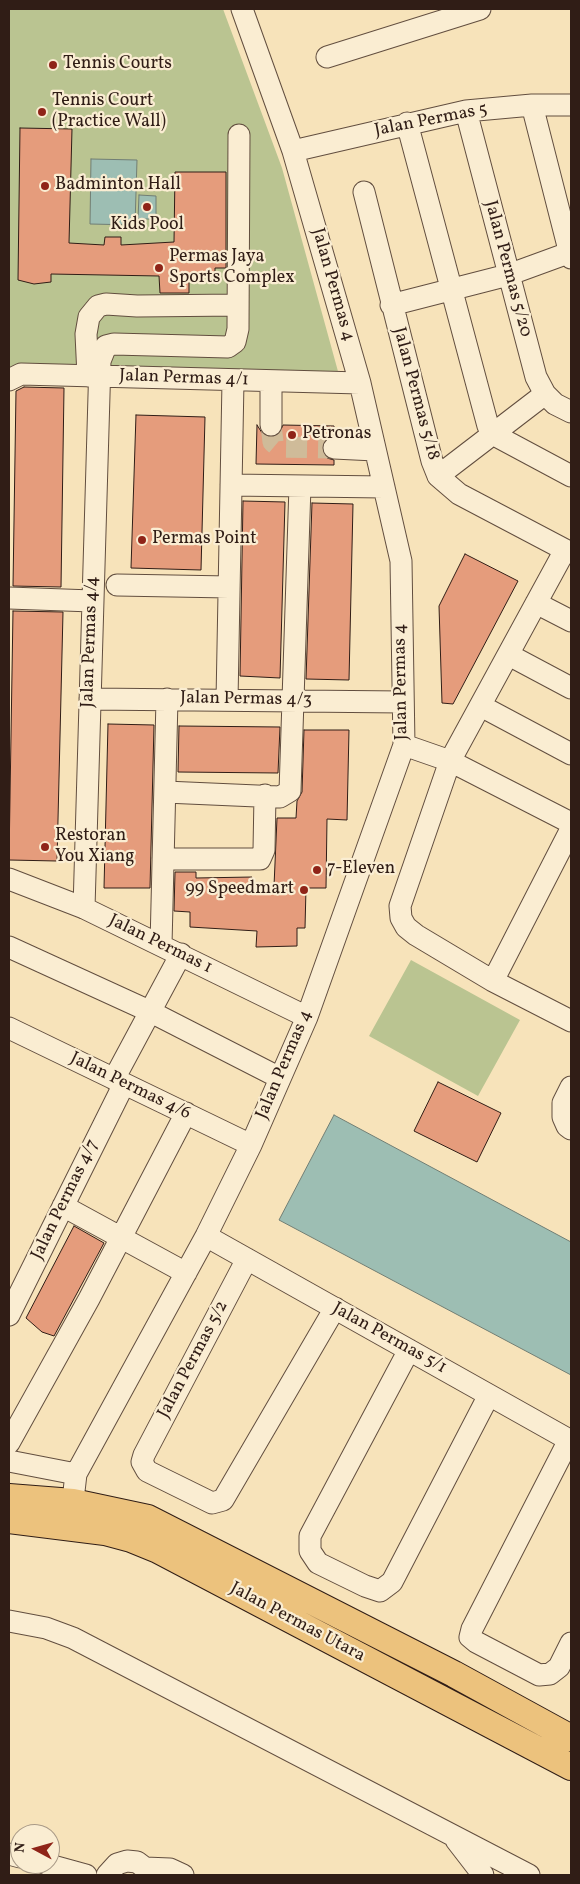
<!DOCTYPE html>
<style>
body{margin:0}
#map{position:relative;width:580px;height:1884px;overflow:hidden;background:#f7e3ba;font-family:Vollkorn,serif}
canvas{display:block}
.frame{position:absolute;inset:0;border:10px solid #301d16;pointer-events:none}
.north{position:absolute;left:10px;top:1824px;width:50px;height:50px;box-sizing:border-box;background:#faedd2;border:1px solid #a99a87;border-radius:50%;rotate:276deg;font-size:14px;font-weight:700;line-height:20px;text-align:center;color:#301d16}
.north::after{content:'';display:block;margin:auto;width:18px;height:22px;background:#8f2418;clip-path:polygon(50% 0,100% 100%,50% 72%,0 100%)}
</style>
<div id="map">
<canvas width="580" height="1884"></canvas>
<div class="frame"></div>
<div class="north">N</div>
</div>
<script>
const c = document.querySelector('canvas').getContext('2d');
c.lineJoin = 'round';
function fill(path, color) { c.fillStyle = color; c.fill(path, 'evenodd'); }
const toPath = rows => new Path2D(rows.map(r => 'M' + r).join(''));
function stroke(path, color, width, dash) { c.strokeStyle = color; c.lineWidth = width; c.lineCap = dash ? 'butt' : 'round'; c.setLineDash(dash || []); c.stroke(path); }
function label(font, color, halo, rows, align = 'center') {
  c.font = font + ' Vollkorn,serif'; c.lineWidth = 4.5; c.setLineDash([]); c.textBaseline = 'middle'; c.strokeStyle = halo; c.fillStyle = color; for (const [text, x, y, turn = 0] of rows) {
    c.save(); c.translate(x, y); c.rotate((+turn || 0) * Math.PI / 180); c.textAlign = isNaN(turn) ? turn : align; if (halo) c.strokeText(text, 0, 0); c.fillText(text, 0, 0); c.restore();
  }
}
fill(toPath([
 [9,9,223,9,282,168,339,375,9,368],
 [411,960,520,1020,478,1096,369,1036]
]), '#bac491');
const water = toPath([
 [91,159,137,160,135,225,90,224,91,159],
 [139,195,156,196,156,219,138,219,139,195],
 [334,1115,571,1242,571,1375,279,1220,334,1115]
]);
fill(water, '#9dbeb3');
stroke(water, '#717e74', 1);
const building = toPath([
 [20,128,72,129,69,243,104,245,105,237,121,237,121,245,174,242,175,172,226,172,226,268,215,268,215,276,189,275,189,293,160,293,159,276,51,274,51,282,34,284,18,280,20,128],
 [24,387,64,388,61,587,13,586,16,391,24,387],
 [136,415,205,417,201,570,131,568,136,415],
 [257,425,264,436,271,437,278,436,283,425,334,426,334,436,324,441,322,448,327,458,334,460,334,465,256,464,257,425],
 [243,501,285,502,280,678,240,676,243,501],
 [312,503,353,504,349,680,306,679,312,503],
 [465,554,518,581,453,704,442,703,439,606,465,554],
 [13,611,63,612,57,861,9,860,13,611],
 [108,724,154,725,150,888,104,888,108,724],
 [179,726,280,727,278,773,178,772,179,726],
 [304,730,349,730,347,820,327,819,326,888,306,888,305,928,297,928,297,946,256,947,257,931,190,927,190,912,174,911,175,872,196,872,196,878,252,877,252,887,274,886,277,818,296,818,297,801,302,792,304,730],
 [438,1082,501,1113,477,1162,414,1131,438,1082],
 [74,1226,104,1243,54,1336,42,1332,26,1318,74,1226]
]);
fill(building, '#e59c7c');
stroke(building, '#301d16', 1);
stroke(toPath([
 [271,425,273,442,279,447,334,448]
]), '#cfbb99', 21, [21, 11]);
const minor = toPath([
 [327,57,480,9],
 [532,105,571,258],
 [466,111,536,377,545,394,555,404,571,412],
 [407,123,488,426,500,438,571,476],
 [293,151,466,111,532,105,571,105],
 [364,192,432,461,438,476,459,494,571,553],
 [391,305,508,275,571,252],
 [88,376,86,334,89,317,98,306,106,304,137,306,238,305],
 [9,380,21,374,360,383],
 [271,382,271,425],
 [334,448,375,450],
 [438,476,545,394],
 [231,485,384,487],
 [565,550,450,761,400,906,401,918,406,927,416,935,493,981,571,1021],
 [117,585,229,587],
 [9,598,92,601],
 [536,603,571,621],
 [509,655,571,688],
 [90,699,403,702],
 [227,700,233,381],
 [481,706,571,754],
 [404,745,450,761,571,823],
 [165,792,280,797,290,791,300,486],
 [163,859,260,859,264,850,265,795],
 [9,879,84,908,307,1017],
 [84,908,100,361,106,346,114,344,228,347,235,342,238,329,239,135],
 [161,945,167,699],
 [9,947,149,1011,280,1078],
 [493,981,571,829],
 [9,1028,251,1145],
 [114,1079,181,954],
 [571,1087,563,1103,563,1117,567,1126,571,1129],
 [63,1206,186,1273],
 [206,1236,571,1441],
 [247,1259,144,1455,142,1462,147,1471,212,1503,223,1500,335,1308],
 [9,1315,124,1084],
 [409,1350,310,1536,310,1551,318,1563,365,1586,380,1591,392,1582,489,1395],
 [569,1440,472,1629,470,1637,476,1642,539,1675,550,1674,559,1667,571,1643],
 [9,1443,89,1299,186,1113],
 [9,1461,76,1474],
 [71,1517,76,1474,206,1236,251,1145,307,1017,404,745,401,561,360,383,293,151,242,9],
 [9,1621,46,1628,73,1638,529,1875],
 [456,1840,483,1875],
 [9,1854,20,1857],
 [46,1864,86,1875],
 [145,1868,170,1869,183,1875],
 [107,1875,117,1864,127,1861,137,1862,145,1868,149,1875]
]);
const major = toPath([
 [9,1497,73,1502,148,1518,454,1674,571,1738],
 [9,1520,105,1532,131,1539,158,1550,571,1767]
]);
stroke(minor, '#624e3f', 23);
stroke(major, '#301d16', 28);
stroke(minor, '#faedd2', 21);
stroke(major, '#ecc27d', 26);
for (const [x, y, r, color] of [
 [53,65,5,"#8f2418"],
 [42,112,5,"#8f2418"],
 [45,186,5,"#8f2418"],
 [147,207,5,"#8f2418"],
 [159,268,5,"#8f2418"],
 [292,435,5,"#8f2418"],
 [142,540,5,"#8f2418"],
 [45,847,5,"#8f2418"],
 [317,870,5,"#8f2418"],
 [304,890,5,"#8f2418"]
]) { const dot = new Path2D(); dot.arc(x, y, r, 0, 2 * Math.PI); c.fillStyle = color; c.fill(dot); stroke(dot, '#faedd2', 2); }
label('18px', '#301d16', '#faedd2', [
 ["Tennis Courts",63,65],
 ["Tennis Court",52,102],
 ["(Practice Wall)",52,123],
 ["Badminton Hall",55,186],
 ["Kids Pool",147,226,"center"],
 ["Permas Jaya",169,258],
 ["Sports Complex",169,279],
 ["Petronas",302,435],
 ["Permas Point",152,540],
 ["Restoran",55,837],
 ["You Xiang",55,858],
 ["7-Eleven",327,870],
 ["99 Speedmart",294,890,"right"]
], 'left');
label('18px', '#301d16', '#faedd2', [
 ["Jalan Permas 5",431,121,-11],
 ["Jalan Permas 5/20",507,269,75],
 ["Jalan Permas 4",332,285,74],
 ["Jalan Permas 4/1",184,379,2],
 ["Jalan Permas 5/18",415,394,75],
 ["Jalan Permas 4/4",91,642,-88],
 ["Jalan Permas 4",402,682,-91],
 ["Jalan Permas 4/3",246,700,1],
 ["Jalan Permas 1",160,945,26],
 ["Jalan Permas 4",285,1065,-67],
 ["Jalan Permas 4/6",130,1087,26],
 ["Jalan Permas 4/7",66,1200,-64],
 ["Jalan Permas 5/1",389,1339,29],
 ["Jalan Permas 5/2",194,1360,-62],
 ["Jalan Permas Utara",297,1623,28]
]);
</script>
